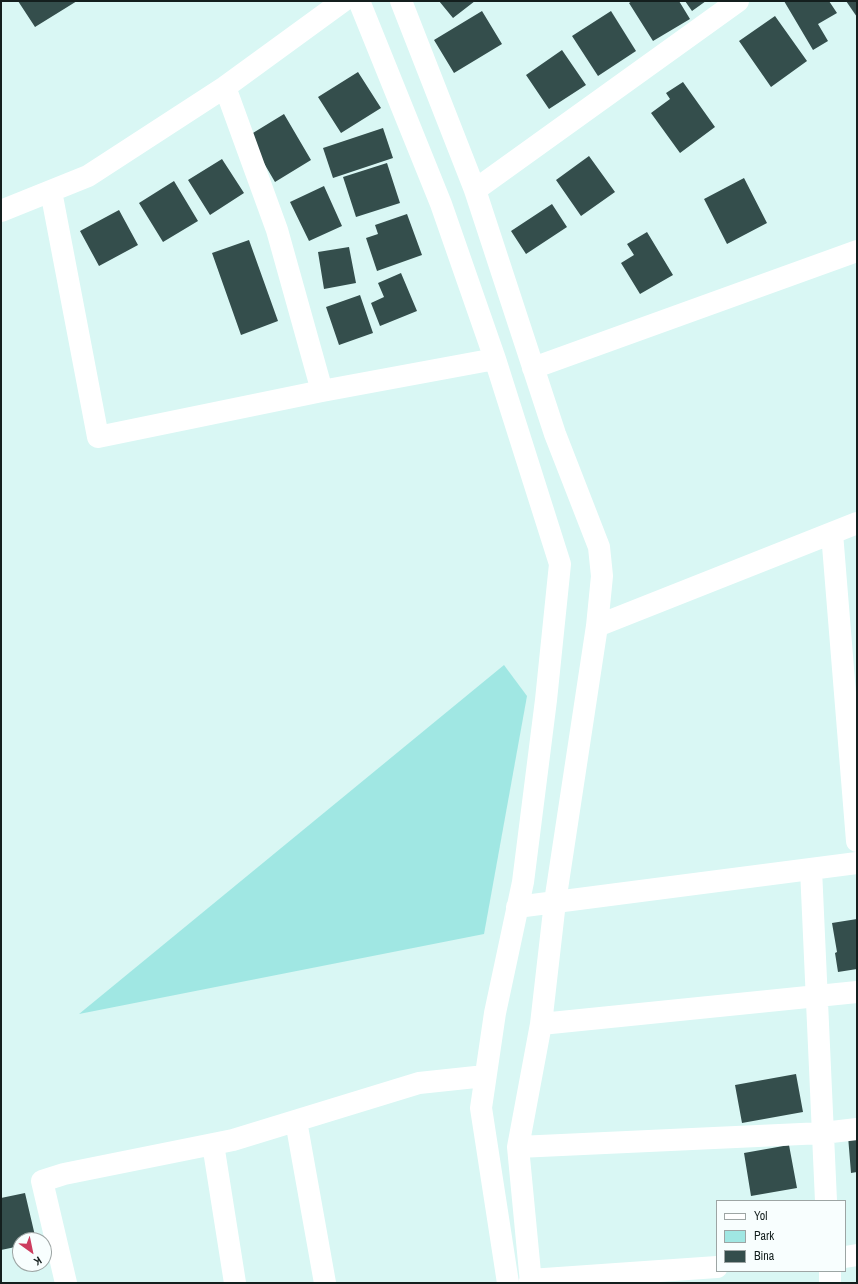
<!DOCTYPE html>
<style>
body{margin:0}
#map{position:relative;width:858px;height:1284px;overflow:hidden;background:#d9f7f4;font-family:"Archivo Narrow",sans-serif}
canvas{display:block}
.frame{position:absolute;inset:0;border:2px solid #141f1e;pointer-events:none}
.legend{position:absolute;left:716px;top:1200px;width:130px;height:72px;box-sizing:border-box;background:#f8fefe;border:1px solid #9da5a4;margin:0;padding:5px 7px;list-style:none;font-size:12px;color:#141f1e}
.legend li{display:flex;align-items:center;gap:8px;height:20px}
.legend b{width:20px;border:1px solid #9da5a4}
.north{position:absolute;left:12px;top:1232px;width:40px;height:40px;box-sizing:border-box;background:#f8fefe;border:1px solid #9da5a4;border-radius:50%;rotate:147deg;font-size:11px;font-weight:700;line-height:16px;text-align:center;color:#141f1e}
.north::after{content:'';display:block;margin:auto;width:14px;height:18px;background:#cc3d5f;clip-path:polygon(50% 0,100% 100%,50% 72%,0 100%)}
</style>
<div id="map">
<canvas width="858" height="1284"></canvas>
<div class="frame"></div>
<ul class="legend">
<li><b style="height:5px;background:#fff"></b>Yol</li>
<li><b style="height:11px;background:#a0e7e3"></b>Park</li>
<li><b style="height:11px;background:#344e4c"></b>Bina</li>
</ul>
<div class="north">K</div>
</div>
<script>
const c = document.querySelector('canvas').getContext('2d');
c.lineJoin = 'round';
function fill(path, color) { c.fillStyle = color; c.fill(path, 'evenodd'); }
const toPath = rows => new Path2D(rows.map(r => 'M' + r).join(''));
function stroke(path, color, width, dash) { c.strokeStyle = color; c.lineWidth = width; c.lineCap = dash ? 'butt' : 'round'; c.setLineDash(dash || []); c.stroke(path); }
fill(toPath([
 [504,665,527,696,484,934,79,1014]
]), '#a0e7e3');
fill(toPath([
 [18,1,77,1,35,27],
 [439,1,475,1,453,18],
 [632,1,679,1,690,19,653,41,629,3],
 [685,1,706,1,692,11],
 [784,1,829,1,837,13,818,24,828,41,813,50],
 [846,1,857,1,857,17],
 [482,11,502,44,454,73,434,40],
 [611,11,636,51,598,76,572,36],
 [775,16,807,61,771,87,739,41],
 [562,50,586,85,549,109,526,75],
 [358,72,381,108,341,133,318,97],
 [683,82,715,127,680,153,651,113,670,99,666,93],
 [284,114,311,160,275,182,248,136],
 [383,128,393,158,333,178,323,148],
 [589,156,615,192,581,216,556,180],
 [222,159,244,193,210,215,188,180],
 [387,163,400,203,356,217,343,177],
 [744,178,767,223,727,244,704,199],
 [174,181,198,221,163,242,139,203],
 [324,186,342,226,309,241,290,202],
 [552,204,567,227,526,254,511,231],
 [119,210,138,245,99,266,80,231],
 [407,214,422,255,377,271,366,238,378,234,375,225],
 [647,232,673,275,640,294,621,263,634,255,627,244],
 [249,240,278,321,241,335,212,253],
 [349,247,356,283,324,289,318,252],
 [401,273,417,311,380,326,371,303,384,297,378,283],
 [360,295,373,333,339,345,326,307],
 [857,919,857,969,838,972,835,953,837,952,832,923],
 [796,1074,803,1112,742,1123,735,1085],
 [857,1135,857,1172,851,1173,848,1136],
 [789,1145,797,1188,751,1196,744,1153],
 [25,1193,36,1240,20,1240,20,1246,1,1250,1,1198]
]), '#344e4c');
stroke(toPath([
 [359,1,441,204,495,359,560,564,546,700,523,882,495,1013,481,1108,508,1283],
 [401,1,475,190,555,434,599,547,602,576,597,626,555,902,541,1024,518,1147,531,1283],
 [225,87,277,230,322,391],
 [475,190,738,1],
 [51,191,98,437,322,391,495,359],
 [1,211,88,176,225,87,343,1],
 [533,368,857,251],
 [832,533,857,841],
 [597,626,857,523],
 [811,869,826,1201],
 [517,907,857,863],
 [541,1024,857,992],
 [296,1121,325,1283],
 [213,1144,235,1283],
 [518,1147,823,1133,857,1129],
 [845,1257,857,1255],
 [830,1271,830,1283],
 [530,1280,717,1267],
 [66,1283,42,1181,64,1174,233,1140,419,1083,485,1076]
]), '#fff', 22);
</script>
